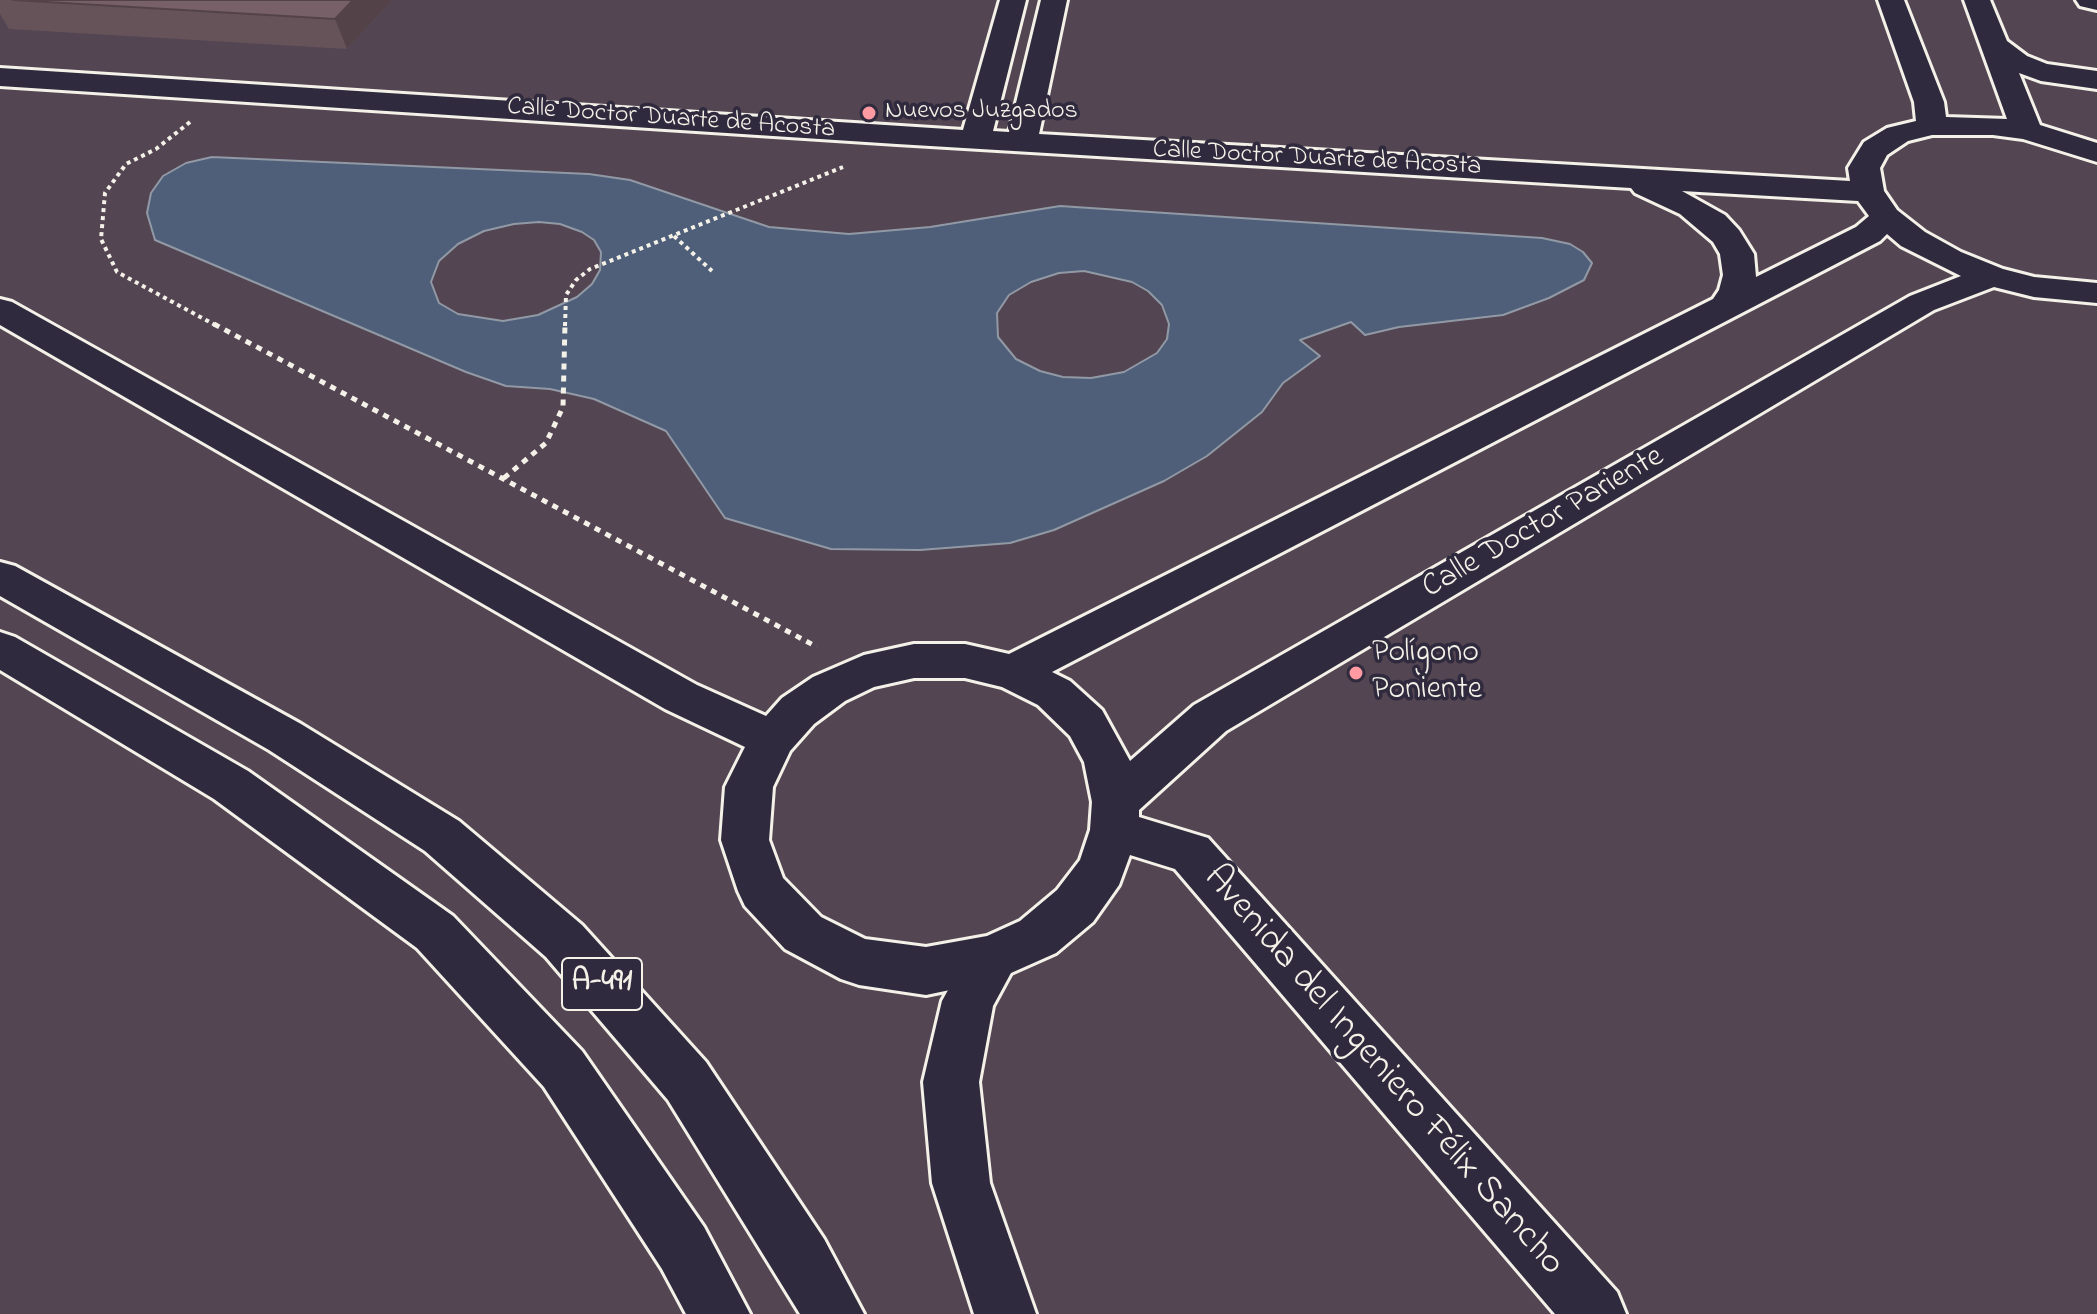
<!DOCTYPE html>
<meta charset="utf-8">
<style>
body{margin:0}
canvas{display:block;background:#453a4a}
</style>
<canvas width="2097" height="1314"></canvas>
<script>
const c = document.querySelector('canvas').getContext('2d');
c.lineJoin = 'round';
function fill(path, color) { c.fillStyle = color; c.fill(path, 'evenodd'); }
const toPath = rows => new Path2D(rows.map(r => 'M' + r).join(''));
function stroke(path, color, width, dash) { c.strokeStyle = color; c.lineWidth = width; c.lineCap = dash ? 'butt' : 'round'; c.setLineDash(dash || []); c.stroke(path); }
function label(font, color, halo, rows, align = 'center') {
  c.font = font + ' "Indie Flower",sans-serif'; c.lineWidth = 7; c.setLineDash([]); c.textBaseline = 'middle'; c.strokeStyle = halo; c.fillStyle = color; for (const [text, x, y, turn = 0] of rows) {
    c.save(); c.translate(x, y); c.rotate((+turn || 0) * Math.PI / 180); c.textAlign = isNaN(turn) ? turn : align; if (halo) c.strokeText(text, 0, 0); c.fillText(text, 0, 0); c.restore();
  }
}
fill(toPath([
 [0,0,2097,0,2097,1314,0,1314]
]), '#544553');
const water = toPath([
 [212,157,589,174,630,180,769,227,849,234,930,227,1060,206,1542,238,1570,244,1583,252,1592,263,1584,280,1549,298,1503,315,1399,327,1365,335,1351,322,1300,340,1320,356,1283,383,1262,412,1207,456,1164,481,1054,530,1010,543,920,550,831,549,725,518,666,431,594,399,550,389,506,386,466,372,155,240,147,213,151,193,163,176,186,163,212,157],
 [539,222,560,224,582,232,594,240,601,252,600,270,592,284,577,297,538,315,503,321,458,314,439,303,431,282,439,261,458,244,484,231,514,224,539,222],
 [1084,271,1132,282,1148,291,1162,305,1169,324,1167,339,1157,353,1124,372,1091,378,1063,377,1040,371,1016,359,998,337,997,313,1009,295,1031,282,1059,273,1084,271]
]);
fill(water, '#4f5f79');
stroke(water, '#9199a5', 2);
const minor = toPath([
 [1000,0,1026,0,993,131,1009,132,1041,0,1067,0,1039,134,1850,181,1848,168,1864,142,1887,128,1916,121,1914,102,1878,0,1904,0,1944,102,1946,117,2007,119,1964,0,1990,0,2007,41,2027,56,2047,64,2097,71,2097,89,2041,81,2019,73,2040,125,2097,143,2097,162,2023,139,1993,135,1932,135,1908,141,1887,155,1880,168,1884,191,1897,210,1925,232,1961,252,2003,269,2034,277,2097,283,2097,303,2034,297,1994,287,1934,310,1226,731,1139,810,1139,817,1208,838,1617,1292,1626,1314,1555,1314,1175,869,1130,855,1119,885,1093,922,1056,953,993,981,926,995,859,985,841,979,785,949,745,906,738,891,721,840,725,787,745,747,665,709,0,325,0,299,12,302,697,685,766,716,782,698,813,677,864,655,914,644,965,644,1009,654,1713,299,1719,290,1723,275,1720,254,1713,242,1680,214,1635,193,1631,188,897,144,0,86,0,68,963,130,1000,0],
 [1682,191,1858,201,1869,216,1856,227,1756,277,1754,254,1739,230,1725,215,1682,191],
 [1887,234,1901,246,1961,276,1910,296,1194,705,1130,761,1102,710,1070,681,1052,672,1880,241,1887,234],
 [914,678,965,678,1002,687,1038,705,1070,736,1084,762,1092,802,1090,830,1080,860,1057,890,1020,921,987,936,926,947,865,939,821,917,783,878,769,840,773,787,790,751,814,724,845,701,874,687,914,678],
 [2076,0,2097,0,2097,10,2080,6,2076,0]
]);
const highway = toPath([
 [0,562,15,566,301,724,459,821,582,925,706,1062,824,1239,864,1314,800,1314,668,1100,546,957,425,851,269,750,0,596,0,562],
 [0,632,15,637,248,771,453,916,582,1051,704,1227,750,1314,686,1314,662,1269,544,1087,417,948,214,799,0,670,0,632],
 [993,935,1011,941,1019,958,993,1006,979,1082,990,1183,1036,1314,974,1314,932,1183,923,1082,942,1001,975,941,993,935]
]);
stroke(minor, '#f4f1e8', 6);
stroke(highway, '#f4f1e8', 6);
stroke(toPath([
 [190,122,156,149,126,164,105,193,101,239,117,272,217,326],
 [674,236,712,271],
 [565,326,566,295,576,280,590,269,843,167]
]), '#f4f1e8', 4, [4, 4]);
stroke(toPath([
 [214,324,817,647],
 [504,478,546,443,563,407,565,324]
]), '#f4f1e8', 5, [6, 6]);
fill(minor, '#2f2a3d');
fill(highway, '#2f2a3d');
fill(toPath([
 [0,0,392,0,347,49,9,29,0,14]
]), '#665359');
fill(toPath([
 [353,0,392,0,347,49,335,19]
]), '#534348');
const building = toPath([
 [13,0,353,0,335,19,13,0]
]);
fill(building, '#776067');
stroke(building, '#534348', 2);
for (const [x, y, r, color] of [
 [869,113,8,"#ff9aa2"],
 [1356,673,8,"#ff9aa2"]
]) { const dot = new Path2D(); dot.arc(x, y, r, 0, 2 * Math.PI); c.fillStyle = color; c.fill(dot); stroke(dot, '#2f2a3d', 3); }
label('26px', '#f4f1e8', '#2f2a3d', [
 ["Nuevos Juzgados",885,113]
], 'left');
label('26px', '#f4f1e8', '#2f2a3d', [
 ["Calle Doctor Duarte de Acosta",671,120,4],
 ["Calle Doctor Duarte de Acosta",1317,160,3]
]);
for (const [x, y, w] of [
 [602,984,80]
]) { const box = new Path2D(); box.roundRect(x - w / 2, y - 26, w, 52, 6); c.fillStyle = '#2f2a3d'; c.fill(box); stroke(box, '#f4f1e8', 2); }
label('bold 30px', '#f4f1e8', null, [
 ["A-491",602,984]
]);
label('32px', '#f4f1e8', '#2f2a3d', [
 ["Calle Doctor Pariente",1544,524,-30]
]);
label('32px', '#f4f1e8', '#2f2a3d', [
 ["Polígono",1372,655],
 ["Poniente",1372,692]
], 'left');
label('38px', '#f4f1e8', '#2f2a3d', [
 ["Avenida del Ingeniero Félix Sancho",1382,1072,49]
]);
</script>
